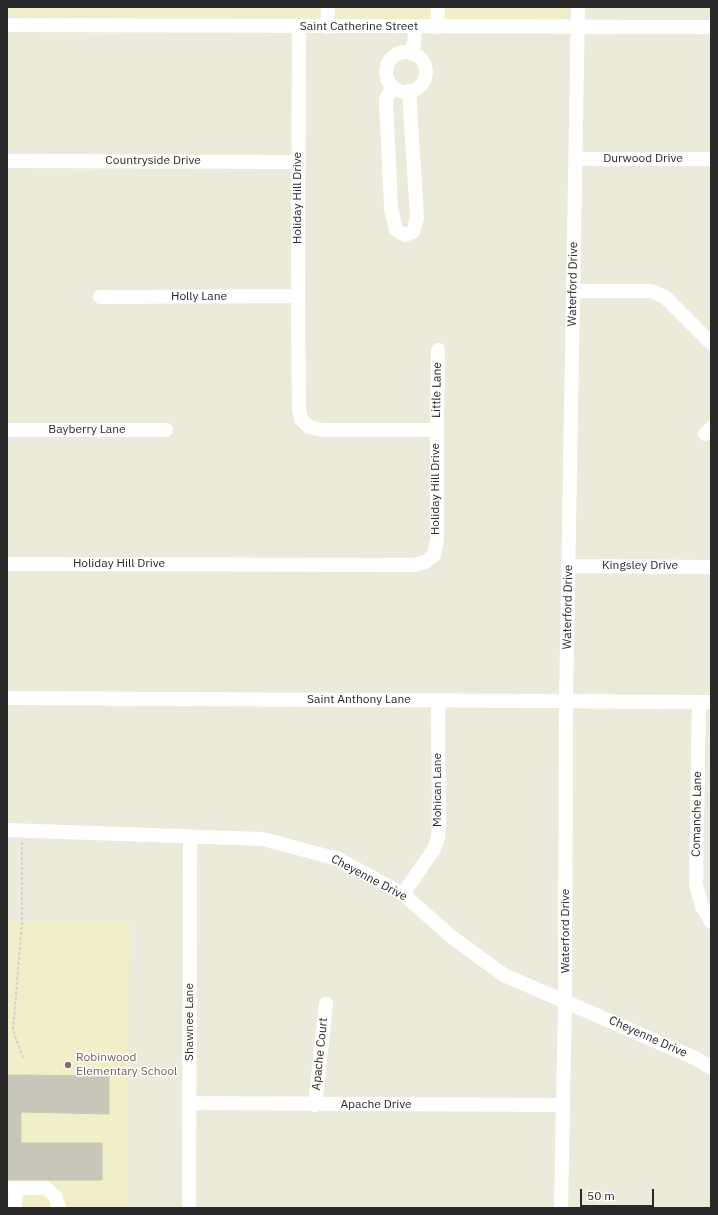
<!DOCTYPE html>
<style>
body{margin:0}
#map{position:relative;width:718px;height:1215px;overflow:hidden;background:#eceada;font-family:"IBM Plex Sans",sans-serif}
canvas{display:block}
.frame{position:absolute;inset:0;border:8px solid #292929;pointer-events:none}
.scale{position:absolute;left:580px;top:1189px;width:74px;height:18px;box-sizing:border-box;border:2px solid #292929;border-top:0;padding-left:5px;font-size:12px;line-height:14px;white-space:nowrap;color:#292929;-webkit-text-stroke:3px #fff;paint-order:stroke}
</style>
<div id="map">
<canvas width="718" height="1215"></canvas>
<div class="frame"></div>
<div class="scale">50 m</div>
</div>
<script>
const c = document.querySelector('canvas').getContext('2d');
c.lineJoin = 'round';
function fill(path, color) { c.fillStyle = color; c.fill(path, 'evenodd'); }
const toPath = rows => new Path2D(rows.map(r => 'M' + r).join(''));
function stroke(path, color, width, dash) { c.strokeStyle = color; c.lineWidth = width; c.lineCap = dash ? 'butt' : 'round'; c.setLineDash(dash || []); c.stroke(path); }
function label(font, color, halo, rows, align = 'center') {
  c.font = font + ' "IBM Plex Sans",sans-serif'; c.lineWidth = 3; c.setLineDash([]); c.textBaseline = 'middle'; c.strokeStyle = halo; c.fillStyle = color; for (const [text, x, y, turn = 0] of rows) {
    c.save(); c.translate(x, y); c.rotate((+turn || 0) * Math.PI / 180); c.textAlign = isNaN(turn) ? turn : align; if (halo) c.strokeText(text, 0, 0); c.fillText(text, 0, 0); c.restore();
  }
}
fill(toPath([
 [7,7,569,7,564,16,556,20,7,16],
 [7,922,129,922,128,1208,7,1208]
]), '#f0efc7');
const building = toPath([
 [7,1075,109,1076,109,1114,21,1112,21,1143,102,1143,102,1180,7,1180,7,1075]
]);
fill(building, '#c8c6b9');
stroke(building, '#c8c7b3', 1);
stroke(toPath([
 [22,842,22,924,13,1030,23,1058]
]), '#d0d0d0', 2, [3, 2]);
stroke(toPath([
 [7,25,711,27],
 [327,27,328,7],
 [437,27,438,7],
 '386 72a20 20 0 1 1 40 0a20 20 0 1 1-40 0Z',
 [410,52,414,44,415,27],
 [393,87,386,99,391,208,396,230,405,235,413,232,417,218,409,91],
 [575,159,711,159],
 [7,161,298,162],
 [573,291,651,291,665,297,711,343],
 [100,297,298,296],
 [7,430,166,430],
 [437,430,438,350],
 [705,434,711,428],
 [7,564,414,565,425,562,434,555,437,539,437,430,322,430,309,427,301,419,299,408,298,296,299,27],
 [569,566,711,567],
 [7,698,711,702],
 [699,702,696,885,702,906,711,922],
 [7,830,263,839,338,859,403,894,453,938,504,975,697,1059,711,1068],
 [403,894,434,849,438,838,439,821,438,701],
 [189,1103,563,1105],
 [315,1105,326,1004],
 [7,1188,46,1188,55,1196,59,1208],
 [15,1208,16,1188],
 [189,1208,190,837],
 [561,1208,565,1000,566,702,578,7]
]), '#fff', 14);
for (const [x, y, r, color] of [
 [68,1065,4,"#8d6e63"]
]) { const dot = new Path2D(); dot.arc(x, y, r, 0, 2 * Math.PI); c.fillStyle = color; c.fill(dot); stroke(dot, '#fff', 1.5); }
label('12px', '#292929', '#fff', [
 ["Saint Catherine Street",359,27],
 ["Durwood Drive",643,159],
 ["Countryside Drive",153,161],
 ["Holiday Hill Drive",298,198,-90],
 ["Waterford Drive",573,284,-89],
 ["Holly Lane",199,297],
 ["Little Lane",437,390,-89],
 ["Bayberry Lane",87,430],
 ["Holiday Hill Drive",436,489,-90],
 ["Holiday Hill Drive",119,564],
 ["Kingsley Drive",640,566],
 ["Waterford Drive",568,607,-89],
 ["Saint Anthony Lane",359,700],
 ["Mohican Lane",438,790,-90],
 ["Comanche Lane",697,814,-89],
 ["Cheyenne Drive",369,878,28],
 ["Waterford Drive",566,931,-90],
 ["Shawnee Lane",190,1022,-90],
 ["Cheyenne Drive",648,1037,24],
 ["Apache Court",320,1054,-84],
 ["Apache Drive",376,1105]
]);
label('12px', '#785e54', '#fff', [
 ["Robinwood",76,1058],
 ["Elementary School",76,1072]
], 'left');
</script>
